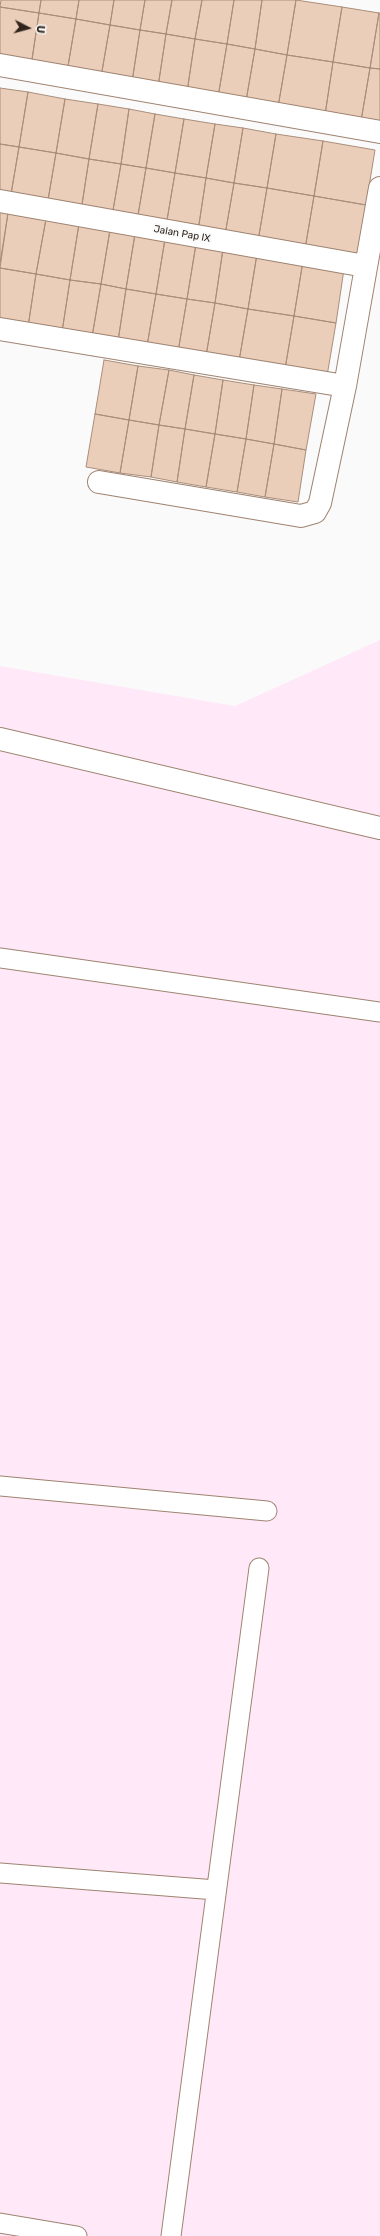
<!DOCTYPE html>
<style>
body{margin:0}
#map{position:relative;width:380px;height:2236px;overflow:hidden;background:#fafafa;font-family:Rubik,sans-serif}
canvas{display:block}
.north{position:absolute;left:8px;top:8px;width:40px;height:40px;-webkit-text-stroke:3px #fafafa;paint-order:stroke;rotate:96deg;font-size:11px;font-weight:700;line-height:16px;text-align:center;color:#31261e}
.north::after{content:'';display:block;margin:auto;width:14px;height:18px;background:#31261e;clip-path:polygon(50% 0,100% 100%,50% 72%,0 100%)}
</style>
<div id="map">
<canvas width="380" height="2236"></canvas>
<div class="north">U</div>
</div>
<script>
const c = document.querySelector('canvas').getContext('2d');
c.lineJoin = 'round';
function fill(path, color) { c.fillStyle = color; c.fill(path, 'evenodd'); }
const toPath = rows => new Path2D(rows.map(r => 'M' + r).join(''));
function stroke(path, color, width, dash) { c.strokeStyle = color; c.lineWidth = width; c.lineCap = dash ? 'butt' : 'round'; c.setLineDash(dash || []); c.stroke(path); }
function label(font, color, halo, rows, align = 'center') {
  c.font = font + ' Rubik,sans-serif'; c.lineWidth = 4; c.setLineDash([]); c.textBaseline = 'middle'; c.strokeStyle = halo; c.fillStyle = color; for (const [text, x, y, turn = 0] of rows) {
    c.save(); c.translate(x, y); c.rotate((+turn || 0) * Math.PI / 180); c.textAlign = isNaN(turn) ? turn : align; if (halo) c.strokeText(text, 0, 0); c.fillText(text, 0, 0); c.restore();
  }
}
fill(toPath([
 [380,640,380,2236,0,2236,0,666,235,706]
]), '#ffe9f8');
const building = toPath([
 [1,0,41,0,39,13,0,7,1,0],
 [41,0,79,0,76,19,39,13,41,0],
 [79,0,114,0,110,25,76,19,79,0],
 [114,0,145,0,140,30,110,25,114,0],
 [145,0,172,0,166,34,140,30,145,0],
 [172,0,202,0,195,39,166,34,172,0],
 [202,0,234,0,227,44,195,39,202,0],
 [234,0,262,0,255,49,227,44,234,0],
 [262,0,296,0,287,55,255,49,262,0],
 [296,0,342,7,333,62,287,55,296,0],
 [0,7,39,13,31,66,0,61,0,7],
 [342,7,379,13,370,68,333,62,342,7],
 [39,13,76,19,67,72,31,66,39,13],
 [379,13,380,13,380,69,370,68,379,13],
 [76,19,110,25,101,77,67,72,76,19],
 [110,25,140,30,132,82,101,77,110,25],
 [140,30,166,34,158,87,132,82,140,30],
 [166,34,195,39,187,92,158,87,166,34],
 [195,39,227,44,218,97,187,92,195,39],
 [227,44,255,49,246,101,218,97,227,44],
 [255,49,287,55,278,107,246,101,255,49],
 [287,55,333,62,325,115,278,107,287,55],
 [333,62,370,68,361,121,325,115,333,62],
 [370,68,380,69,380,124,361,121,370,68],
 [0,88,28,92,19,147,0,144,0,88],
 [28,92,65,99,56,153,19,147,28,92],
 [65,99,98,104,89,159,56,153,65,99],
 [98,104,129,109,121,164,89,159,98,104],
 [129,109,155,114,146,168,121,164,129,109],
 [155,114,184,119,175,173,146,168,155,114],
 [184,119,215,124,206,178,175,173,184,119],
 [215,124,243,128,234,183,206,178,215,124],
 [243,128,276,134,267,188,234,183,243,128],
 [276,134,323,141,314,196,267,188,276,134],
 [323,141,375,150,366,205,314,196,323,141],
 [0,144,19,147,10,200,0,198,0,144],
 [19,147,56,153,47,206,10,200,19,147],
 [56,153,89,159,81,211,47,206,56,153],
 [89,159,121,164,112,216,81,211,89,159],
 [121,164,146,168,137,221,112,216,121,164],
 [146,168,175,173,166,226,137,221,146,168],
 [175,173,206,178,198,231,166,226,175,173],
 [206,178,234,183,225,235,198,231,206,178],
 [234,183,267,188,258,241,225,235,234,183],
 [267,188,314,196,305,249,258,241,267,188],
 [314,196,366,205,357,258,305,249,314,196],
 [0,212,8,213,0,263,0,212],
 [8,213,46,219,36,274,0,268,8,213],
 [46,219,79,224,70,280,36,274,46,219],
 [79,224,110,230,101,284,70,280,79,224],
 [110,230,135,234,126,289,101,284,110,230],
 [135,234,165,239,156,294,126,289,135,234],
 [165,239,196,244,187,299,156,294,165,239],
 [196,244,223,249,215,303,187,299,196,244],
 [223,249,257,254,248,309,215,303,223,249],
 [257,254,303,261,294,316,248,309,257,254],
 [303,261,344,269,336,323,294,316,303,261],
 [0,268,36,274,28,327,0,322,0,268],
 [36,274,70,280,62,332,28,327,36,274],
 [70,280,101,284,92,337,62,332,70,280],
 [101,284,126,289,118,341,92,337,101,284],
 [126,289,156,294,147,346,118,341,126,289],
 [156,294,187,299,178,352,147,346,156,294],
 [187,299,215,303,206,356,178,352,187,299],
 [215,303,248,309,239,361,206,356,215,303],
 [248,309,294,316,285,369,239,361,248,309],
 [294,316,336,323,327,376,285,369,294,316],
 [104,360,138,366,129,420,95,414,104,360],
 [138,366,169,370,159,425,129,420,138,366],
 [169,370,194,375,185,429,159,425,169,370],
 [194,375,223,380,215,434,185,429,194,375],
 [223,380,254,385,246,439,215,434,223,380],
 [254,385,282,389,274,444,246,439,254,385],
 [282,389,316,394,306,450,274,444,282,389],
 [95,414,129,420,120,473,86,467,95,414],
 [129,420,159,425,151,477,120,473,129,420],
 [159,425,185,429,177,482,151,477,159,425],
 [185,429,215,434,206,487,177,482,185,429],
 [215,434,246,439,237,492,206,487,215,434],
 [246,439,274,444,265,497,237,492,246,439],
 [274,444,306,450,298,502,265,497,274,444]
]);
fill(building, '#ebceb9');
stroke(building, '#a98e7a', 1);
const lane = toPath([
 [0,958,380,1012],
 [0,1486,267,1511],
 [0,1873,216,1890],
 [0,2223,77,2236],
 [171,2236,259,1568]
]);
const street = toPath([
 [0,65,380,132],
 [0,201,365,266],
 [0,329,345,386],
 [99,482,301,516,315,512,320,503,345,386,380,188],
 [0,739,380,828]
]);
stroke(lane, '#9e8370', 21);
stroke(street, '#9e8370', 24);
stroke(lane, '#fff', 19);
stroke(street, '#fff', 22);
label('10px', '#31261e', '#fafafa', [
 ["Jalan Pap IX",182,234,10]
]);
</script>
